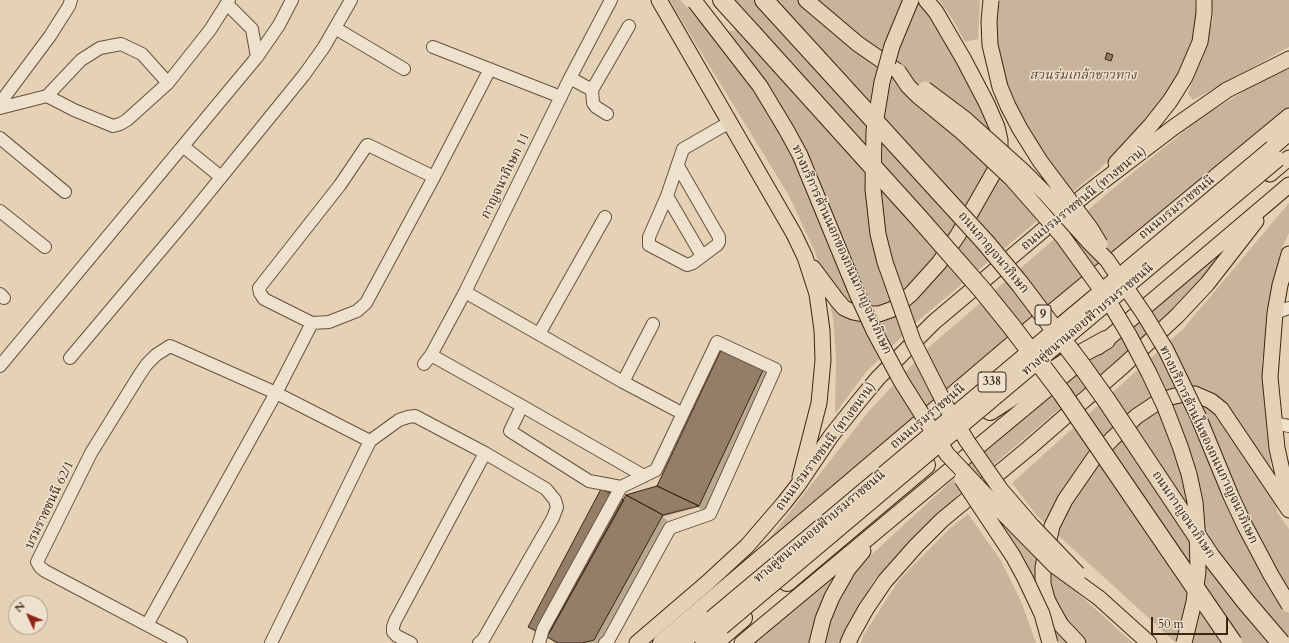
<!DOCTYPE html>
<meta charset="utf-8">
<style>
body{margin:0}
#map{position:relative;width:1289px;height:643px;overflow:hidden;background:#e5d2b5;font-family:Cardo,serif}
canvas{display:block}
.north{position:absolute;left:8px;top:595px;width:40px;height:40px;box-sizing:border-box;background:#eee2cf;border:1px solid #a79685;border-radius:50%;rotate:314deg;font-size:11px;font-weight:700;line-height:16px;text-align:center;color:#3d2415}
.north::after{content:'';display:block;margin:auto;width:14px;height:18px;background:#8f2418;clip-path:polygon(50% 0,100% 100%,50% 72%,0 100%)}
.scale{position:absolute;left:1151px;top:617px;width:77px;height:18px;box-sizing:border-box;border:2px solid #3d2415;border-top:0;padding-left:5px;font-size:12px;line-height:14px;white-space:nowrap;color:#3d2415;-webkit-text-stroke:3px #eee2cf;paint-order:stroke}
</style>
<div id="map">
<canvas width="1289" height="643"></canvas>
<div class="north">N</div>
<div class="scale">50 m</div>
</div>
<script>
const c = document.querySelector('canvas').getContext('2d');
c.lineJoin = 'round';
function fill(path, color) { c.fillStyle = color; c.fill(path, 'evenodd'); }
const toPath = rows => new Path2D(rows.map(r => 'M' + r).join(''));
function stroke(path, color, width, dash) { c.strokeStyle = color; c.lineWidth = width; c.lineCap = dash ? 'butt' : 'round'; c.setLineDash(dash || []); c.stroke(path); }
function label(font, color, halo, rows, align = 'center') {
  c.font = font + ' Cardo,"Noto Serif Thai",serif'; c.lineWidth = 3; c.setLineDash([]); c.textBaseline = 'middle'; c.strokeStyle = halo; c.fillStyle = color; for (const [text, x, y, turn = 0] of rows) {
    c.save(); c.translate(x, y); c.rotate((+turn || 0) * Math.PI / 180); c.textAlign = isNaN(turn) ? turn : align; if (halo) c.strokeText(text, 0, 0); c.fillText(text, 0, 0); c.restore();
  }
}
fill(toPath([
 [669,0,680,0,711,33,759,28,734,0,755,0,769,16,780,3,777,0,923,0,943,33,991,125,1050,210,919,320,866,372,835,414,836,358,833,317,816,254,788,194],
 [939,0,980,0,978,39,965,42,953,20],
 [998,0,1195,0,1197,22,1186,62,1174,85,1145,122,1099,170,1061,201,998,69,994,10],
 [1212,0,1289,0,1289,47,1193,100,1188,94,1213,20],
 [1289,69,1289,111,750,563,869,411,929,347,1109,192,1199,119,1259,82],
 [1289,203,1289,233,1281,251,1273,287,1262,361,1269,449,1277,512,1289,529,1289,643,1176,643,1037,516,1012,483,1183,329],
 [1211,259,1215,263,1174,312,960,493,874,580,841,643,822,643,842,588,869,557,998,438],
 [968,514,1000,559,1021,601,1036,643,861,643,863,636,899,580,949,529],
 [998,521,1133,643,1057,643,1056,632],
 [835,574,813,625,809,643,753,643,813,594]
]), '#c8b49a');
fill(toPath([
 [763,368,769,374,705,511,697,507,663,517,669,522,601,643,555,643,549,638,624,502,659,487]
]), '#0003');
const building = toPath([
 [1107,53,1113,55,1111,61,1105,59,1107,53],
 [722,348,764,368,699,506,657,486,722,348],
 [657,486,699,506,663,515,626,495,657,486],
 [601,489,624,500,547,637,528,627,601,489],
 [626,495,663,515,594,640,582,643,558,643,547,637,626,495]
]);
fill(building, '#947e68');
stroke(building, '#3d2415', 1);
const minor = toPath([
 [227,4,252,29,257,57],
 [335,28,404,69],
 [433,47,561,97],
 [570,78,592,90,593,103,596,107,607,114],
 [592,90,629,26],
 [47,96,81,60,100,48,121,44,142,54,168,83],
 [0,103,50,36,69,6,71,0],
 [0,108,47,96,74,110,113,126,120,124,127,120,168,83,210,30,229,0],
 [0,138,65,192],
 [184,147,221,177],
 [678,166,719,237,719,242,717,245,693,263,687,265,649,245,649,237,667,196,683,149,730,122],
 [667,196,702,256],
 [0,211,45,247],
 [465,292,623,382,676,410],
 [0,294,4,298],
 [1275,313,1289,308],
 [312,323,264,299,260,293,259,288,340,185,367,145,368,145,434,177],
 [539,334,605,217],
 [431,355,522,406],
 [70,358,188,218,304,75,324,47,351,0],
 [424,364,431,355,465,292,570,78,611,0],
 [0,366,257,57,279,25,292,0],
 [623,382,653,324],
 [1274,423,1289,426],
 [621,487,589,481,510,431,522,406,644,476],
 [147,625,276,393,312,323,329,322,357,311,366,303,434,177,490,69],
 [181,643,45,571,40,567,37,562,91,453,140,374,147,364,156,355,170,346,276,393,370,441],
 [271,643,370,441,399,420,408,417,415,416,485,453,546,489,555,500,557,507,553,518,483,640,479,643],
 [411,643,397,636,393,632,393,627,395,621,485,453],
 [539,643,543,629,621,487,656,470,717,342,775,369,710,514,670,528,608,641,605,643]
]);
const major = toPath([
 [659,0,794,234,805,257,817,294,822,330,823,360,819,403,800,477],
 [806,0,858,44,897,71],
 [1272,148,1289,133],
 [1116,163,1151,125,1170,101,1185,77,1200,42,1204,13,1204,0],
 [1270,174,1289,158],
 [1289,254,1280,285,1275,313,1270,377,1277,448,1283,475,1289,490],
 [813,268,837,300,844,308,853,312,863,314,879,314,893,309,911,294,939,263,958,235,994,172,1000,156,1000,140,997,127,987,104,964,60,936,12,926,0],
 [1042,320,1289,116],
 [1098,347,1289,185],
 [1099,598,1149,643],
 [637,643,707,583,747,546,784,503,798,485,831,436,859,401,878,378,934,322,1086,194,1174,127,1227,90,1289,59],
 [682,643,712,618],
 [703,643,721,628],
 [742,643,1081,361],
 [817,643,823,619,832,597,848,569,863,551],
 [848,643,852,634,866,609,885,581,916,546,942,520,1029,448,1123,366,1177,316,1207,284,1256,221],
 [1078,643,1061,625,1052,609,1047,599,1043,584,1043,567,1052,526,1065,500,1094,458,1112,439,1137,416,1155,404,1171,397,1184,394,1195,394,1211,401,1221,409,1289,510]
]);
const highway = toPath([
 [722,0,753,34],
 [764,0,775,12],
 [990,411,1068,361,1106,340],
 [787,582,926,465],
 [662,643,1042,320],
 [714,643,743,618]
]);
stroke(minor, '#67503d', 14);
stroke(major, '#3d2415', 17);
stroke(highway, '#3d2415', 20);
stroke(minor, '#eee2cf', 12);
stroke(major, '#e5d2b5', 15);
stroke(highway, '#e5d2b5', 18);
const majorBridge = toPath([
 [911,0,892,46,882,82,874,131,873,189,878,234,885,262,913,341,948,410,967,441,1001,490,1032,526,1078,574],
 [991,0,989,21,990,45,1000,87,1008,106,1020,129,1040,161,1091,229,1100,244],
 [695,2,760,86,787,131,800,155,858,296,874,331,901,381,947,454,997,507,1055,566,1099,598],
 [898,71,908,86,918,96,963,133,1011,178,1063,237,1105,295,1129,335,1149,373,1165,407,1180,446,1189,474,1195,502,1197,528,1198,571,1194,602,1184,643],
 [925,89,965,119,1022,170,1046,194,1090,243,1107,260,1144,314,1166,350,1198,416,1231,496,1245,526,1271,575,1289,605],
 [962,479,1013,556,1025,578,1042,614,1050,643],
 [712,618,1272,148],
 [722,627,1278,159]
]);
const highwayBridge = toPath([
 [775,12,986,243,1020,284,1082,366,1107,401,1211,557,1246,602,1281,643],
 [753,34,919,218,983,291,1012,327,1062,393,1233,643]
]);
stroke(majorBridge, '#3d2415', 17, []);
stroke(highwayBridge, '#3d2415', 20, []);
stroke(majorBridge, '#e5d2b5', 15);
stroke(highwayBridge, '#e5d2b5', 18);
for (const [x, y, w] of [
 [1043,315,16],
 [992,382,28]
]) { const box = new Path2D(); box.roundRect(x - w / 2, y - 10, w, 20, 3); c.fillStyle = '#eee2cf'; c.fill(box); stroke(box, '#3d2415', 1); }
label('bold 12px', '#3d2415', null, [
 ["9",1043,315],
 ["338",992,382]
]);
label('italic 13px', '#604836', '#eee2cf', [
 ["สวนร่มเกล้าชาวทาง",1083,76]
]);
label('13px', '#3d2415', '#eee2cf', [
 ["กาญจนาภิเษก 11",506,176,-64],
 ["ถนนบรมราชชนนี (ทางขนาน)",1084,199,-39],
 ["ถนนบรมราชชนนี",1177,208,-39],
 ["ทางบริการด้านนอกของถนนกาญจนาภิเษก",841,250,66],
 ["ถนนกาญจนาภิเษก",993,253,50],
 ["ทางคู่ขนานลอยฟ้าบรมราชชนนี",1088,320,-40],
 ["ถนนบรมราชชนนี",928,417,-40],
 ["ทางบริการด้านในของถนนกาญจนาภิเษก",1208,445,65],
 ["ถนนบรมราชชนนี (ทางขนาน)",826,447,-53],
 ["บรมราชชนนี 62/1",50,505,-64],
 ["ถนนกาญจนาภิเษก",1183,515,56],
 ["ทางคู่ขนานลอยฟ้าบรมราชชนนี",820,527,-40]
]);
</script>
